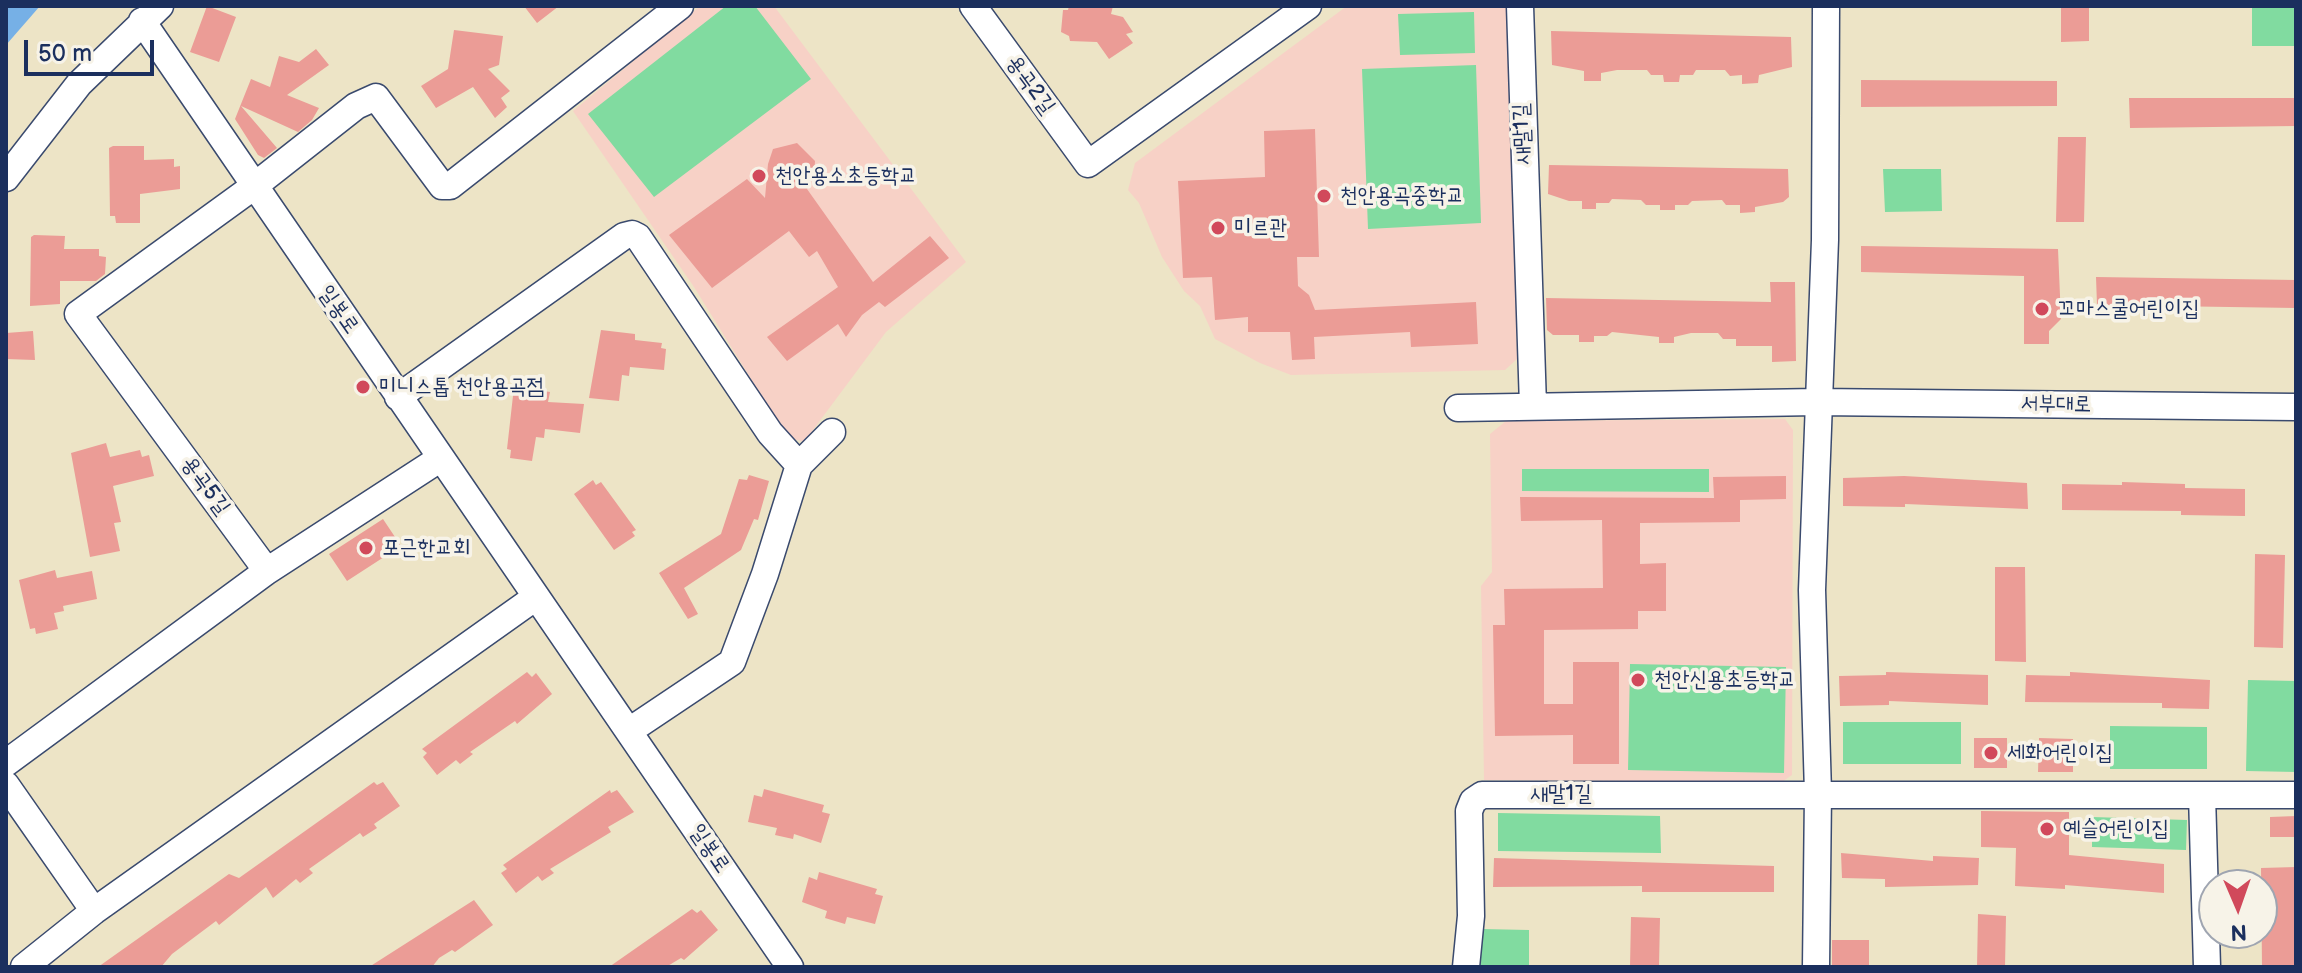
<!DOCTYPE html>
<meta charset="utf-8">
<style>
body{margin:0}
#map{position:relative;width:2302px;height:973px;overflow:hidden;background:#ede4c6;font-family:"Balsamiq Sans",sans-serif}
canvas{display:block}
.frame{position:absolute;inset:0;border:8px solid #1b2f5e;pointer-events:none}
.north{position:absolute;left:2198px;top:869px;width:80px;height:80px;box-sizing:border-box;background:#f7f3e8;border:2px solid #9fa5b1;border-radius:50%;rotate:178deg;font-size:22px;font-weight:700;line-height:32px;text-align:center;color:#1b2f5e}
.north::after{content:'';display:block;margin:auto;width:28px;height:36px;background:#d1495b;clip-path:polygon(50% 0,100% 100%,50% 72%,0 100%)}
.scale{position:absolute;left:24px;top:40px;width:130px;height:36px;box-sizing:border-box;border:4px solid #1b2f5e;border-top:0;padding-left:10px;font-size:24px;line-height:28px;white-space:nowrap;color:#1b2f5e;-webkit-text-stroke:6px #f7f3e8;paint-order:stroke}
</style>
<div id="map">
<canvas width="2302" height="973"></canvas>
<div class="frame"></div>
<div class="north">N</div>
<div class="scale">50 m</div>
</div>
<script>
const c = document.querySelector('canvas').getContext('2d');
c.lineJoin = 'round';
function fill(path, color) { c.fillStyle = color; c.fill(path, 'evenodd'); }
const toPath = rows => new Path2D(rows.map(r => 'M' + r).join(''));
function stroke(path, color, width, dash) { c.strokeStyle = color; c.lineWidth = width; c.lineCap = dash ? 'butt' : 'round'; c.setLineDash(dash || []); c.stroke(path); }
function label(font, color, halo, rows, align = 'center') {
  c.font = font + ' "Balsamiq Sans","Poor Story",sans-serif'; c.lineWidth = 7; c.setLineDash([]); c.textBaseline = 'middle'; c.strokeStyle = halo; c.fillStyle = color; for (const [text, x, y, turn = 0] of rows) {
    c.save(); c.translate(x, y); c.rotate((+turn || 0) * Math.PI / 180); c.textAlign = isNaN(turn) ? turn : align; if (halo) c.strokeText(text, 0, 0); c.fillText(text, 0, 0); c.restore();
  }
}
fill(toPath([
 [700,6,774,6,966,262,886,332,804,442,787,437,694,287,573,111],
 [1347,6,1511,6,1517,359,1505,370,1291,375,1260,363,1215,339,1200,306,1184,291,1162,257,1139,203,1128,190,1135,163],
 [1785,419,1793,430,1792,775,1782,782,1484,780,1481,586,1492,572,1490,434,1506,421]
]), '#f7d1c6');
fill(toPath([
 [726,6,755,6,811,79,654,197,588,114],
 [2252,6,2296,6,2296,46,2252,46],
 [1474,12,1475,53,1400,55,1398,14],
 [1476,65,1481,223,1368,229,1362,69],
 [1883,169,1941,169,1942,211,1885,212],
 [1522,469,1709,469,1709,492,1522,491],
 [1630,664,1786,667,1784,773,1628,770],
 [2248,680,2296,681,2296,772,2246,771],
 [1843,722,1961,722,1961,764,1843,764],
 [2110,726,2207,727,2207,769,2110,769],
 [1498,813,1660,816,1661,853,1498,851],
 [2092,817,2187,820,2186,850,2092,847],
 [1482,929,1529,930,1529,967,1478,967]
]), '#81dba0');
fill(toPath([
 [6,6,40,6,6,45]
]), '#76b0e6');
fill(toPath([
 [207,6,236,17,219,62,190,52],
 [524,6,559,6,537,23],
 [1069,6,1113,6,1111,14,1123,17,1133,32,1126,34,1133,43,1109,59,1097,42,1070,41,1069,36,1061,32,1063,10,1068,10],
 [2061,6,2089,6,2089,41,2061,42],
 [454,30,503,36,499,65,488,69,510,91,501,98,507,107,495,118,473,87,436,108,421,86,448,69],
 [1551,31,1791,37,1792,67,1759,75,1758,83,1742,84,1742,75,1730,76,1725,70,1696,70,1693,75,1680,75,1679,82,1664,82,1663,75,1651,75,1647,70,1617,70,1601,73,1601,81,1584,81,1584,71,1552,65],
 [316,49,329,65,287,95,319,108,312,120,298,132,241,106,277,148,264,158,258,155,235,119,251,79,270,87,279,56,299,62],
 [1861,80,2057,81,2057,106,1861,107],
 [2129,98,2296,98,2296,126,2130,128],
 [1315,129,1319,257,1297,257,1298,286,1309,295,1315,310,1476,302,1478,344,1411,347,1410,332,1314,337,1315,359,1292,360,1290,332,1248,332,1248,317,1215,320,1212,277,1183,278,1178,181,1265,177,1264,131],
 [2058,137,2086,137,2084,222,2056,222],
 [797,143,815,161,814,177,807,189,873,282,930,236,949,258,885,307,879,302,862,315,846,337,838,324,787,361,767,337,838,287,817,251,809,257,789,231,712,288,669,235,747,179,765,198,768,164,773,149],
 [113,146,144,146,144,160,174,159,174,167,180,166,180,189,140,194,140,223,116,223,115,216,110,216,109,148],
 [1549,165,1788,169,1789,197,1783,202,1755,207,1755,212,1740,213,1740,205,1726,205,1722,200,1692,201,1688,205,1675,205,1675,210,1660,210,1660,205,1646,205,1641,200,1612,199,1609,203,1596,203,1596,209,1582,209,1582,201,1569,201,1548,194],
 [34,235,65,236,64,249,99,249,99,256,106,257,105,274,96,281,60,281,60,304,30,306,31,237],
 [1861,246,2058,249,2061,319,2049,331,2049,344,2024,344,2024,276,1861,272],
 [2096,277,2296,280,2296,308,2097,305],
 [1770,282,1795,282,1796,361,1772,362,1772,346,1736,346,1736,339,1723,339,1718,333,1691,333,1674,337,1674,343,1659,343,1659,337,1612,332,1607,336,1594,336,1594,342,1579,342,1579,335,1553,335,1547,330,1546,298,1771,302],
 [601,330,635,334,635,340,662,343,661,348,666,349,664,370,630,367,629,376,622,375,619,401,589,398],
 [33,331,35,360,6,359,6,333],
 [514,387,550,392,548,402,584,404,580,433,545,429,544,438,536,437,532,461,510,458,511,450,507,449],
 [106,443,110,457,140,450,142,457,149,455,154,476,113,486,121,522,114,523,120,551,90,557,71,453],
 [749,475,769,481,758,520,754,519,741,550,684,588,698,614,688,619,659,573,721,534,739,479,747,480],
 [1786,476,1786,499,1740,500,1740,522,1640,523,1640,564,1666,563,1666,611,1638,611,1638,629,1544,630,1544,704,1573,704,1573,662,1619,662,1619,764,1573,764,1573,735,1495,736,1493,625,1505,625,1504,589,1603,588,1602,520,1521,521,1520,497,1714,498,1713,477],
 [1904,476,2027,483,2028,509,1905,504,1905,507,1843,506,1843,478],
 [593,480,596,485,601,482,636,530,632,532,635,536,614,550,574,494],
 [2122,482,2185,484,2185,488,2245,489,2245,516,2181,515,2181,511,2062,510,2062,484,2122,485],
 [383,519,401,546,347,581,329,554],
 [2255,554,2285,555,2283,648,2254,647],
 [1995,567,2025,567,2026,662,1995,661],
 [55,570,57,578,92,571,97,599,63,606,64,611,54,613,58,629,36,634,35,628,30,629,19,580],
 [527,672,532,677,536,673,552,694,517,724,515,721,470,752,473,754,460,764,456,760,437,775,423,757,427,753,422,749],
 [1886,672,1988,675,1988,705,1889,701,1889,705,1840,706,1839,676,1886,675],
 [2070,672,2210,680,2209,709,2162,708,2162,703,2025,702,2026,675,2070,676],
 [1974,738,2007,738,2007,768,1974,768],
 [2039,738,2073,739,2073,772,2038,772],
 [374,782,377,785,383,782,400,806,374,824,377,828,363,837,360,833,309,869,313,873,300,883,296,879,273,898,266,887,219,925,216,921,172,954,161,967,98,967,229,874,239,878],
 [764,789,824,805,822,812,830,814,821,843,794,834,793,839,775,835,777,828,748,822,754,795,762,797],
 [610,790,611,793,617,790,634,812,608,827,611,832,550,869,554,873,542,881,538,876,516,893,501,873,507,869,503,865],
 [1981,811,2069,812,2069,855,2164,864,2164,893,2065,885,2065,889,2015,886,2016,848,1981,847],
 [2296,816,2296,837,2270,837,2270,817],
 [1841,853,1933,861,1933,856,1979,858,1978,885,1885,887,1885,879,1842,878],
 [1494,858,1774,866,1774,892,1642,892,1642,886,1493,887],
 [2296,867,2296,967,2262,967,2261,868],
 [819,872,877,889,875,894,883,896,875,924,847,917,845,924,825,918,827,911,802,902,809,877,817,880],
 [474,900,493,925,455,952,452,950,439,958,432,967,369,967],
 [692,909,697,913,701,910,718,930,684,960,681,958,666,967,609,967],
 [1978,914,2006,916,2005,967,1977,967],
 [1631,917,1660,918,1659,967,1630,967],
 [1832,940,1869,940,1869,967,1832,967]
]), '#eb9c96');
const minor = toPath([
 [973,6,1088,164,1308,6],
 [1520,6,1533,406],
 [142,21,790,967],
 [6,178,79,84,160,6],
 [398,397,624,236,632,234,638,237,770,433,799,465],
 [1458,408,1817,402,2296,407],
 [267,571,441,458],
 [629,731,732,662,765,574,799,465,832,432],
 [6,763,267,571,78,314,253,187,356,106,376,97,442,186,450,186,680,6],
 [6,785,94,911],
 [2202,795,2207,967],
 [24,967,94,911,536,597],
 [1466,967,1471,916,1469,811,1473,801,1482,795,2296,795],
 [1816,967,1818,793,1812,590,1825,240,1826,6]
]);
stroke(minor, '#3a4a6e', 29);
stroke(minor, '#fff', 26);
for (const [x, y, r, color] of [
 [759,176,8,"#d1495b"],
 [1324,196,8,"#d1495b"],
 [1218,228,8,"#d1495b"],
 [2042,309,8,"#d1495b"],
 [363,387,8,"#d1495b"],
 [366,548,8,"#d1495b"],
 [1638,680,8,"#d1495b"],
 [1991,753,8,"#d1495b"],
 [2047,829,8,"#d1495b"]
]) { const dot = new Path2D(); dot.arc(x, y, r, 0, 2 * Math.PI); c.fillStyle = color; c.fill(dot); stroke(dot, '#f7f3e8', 3); }
label('22px', '#1b2f5e', '#f7f3e8', [
 ["용곡2길",1030,85,54],
 ["새말1길",1523,134,-92],
 ["일봉로",338,310,55],
 ["서부대로",2056,405,1],
 ["용곡5길",205,486,54],
 ["새말1길",1561,794],
 ["일봉로",709,849,56]
]);
label('22px', '#1b2f5e', '#f7f3e8', [
 ["천안용소초등학교",775,176],
 ["천안용곡중학교",1340,196],
 ["미르관",1234,228],
 ["꼬마스쿨어린이집",2058,309],
 ["미니스톱 천안용곡점",379,387],
 ["포근한교회",382,548],
 ["천안신용초등학교",1654,680],
 ["세화어린이집",2007,753],
 ["예슬어린이집",2063,829]
], 'left');
</script>
